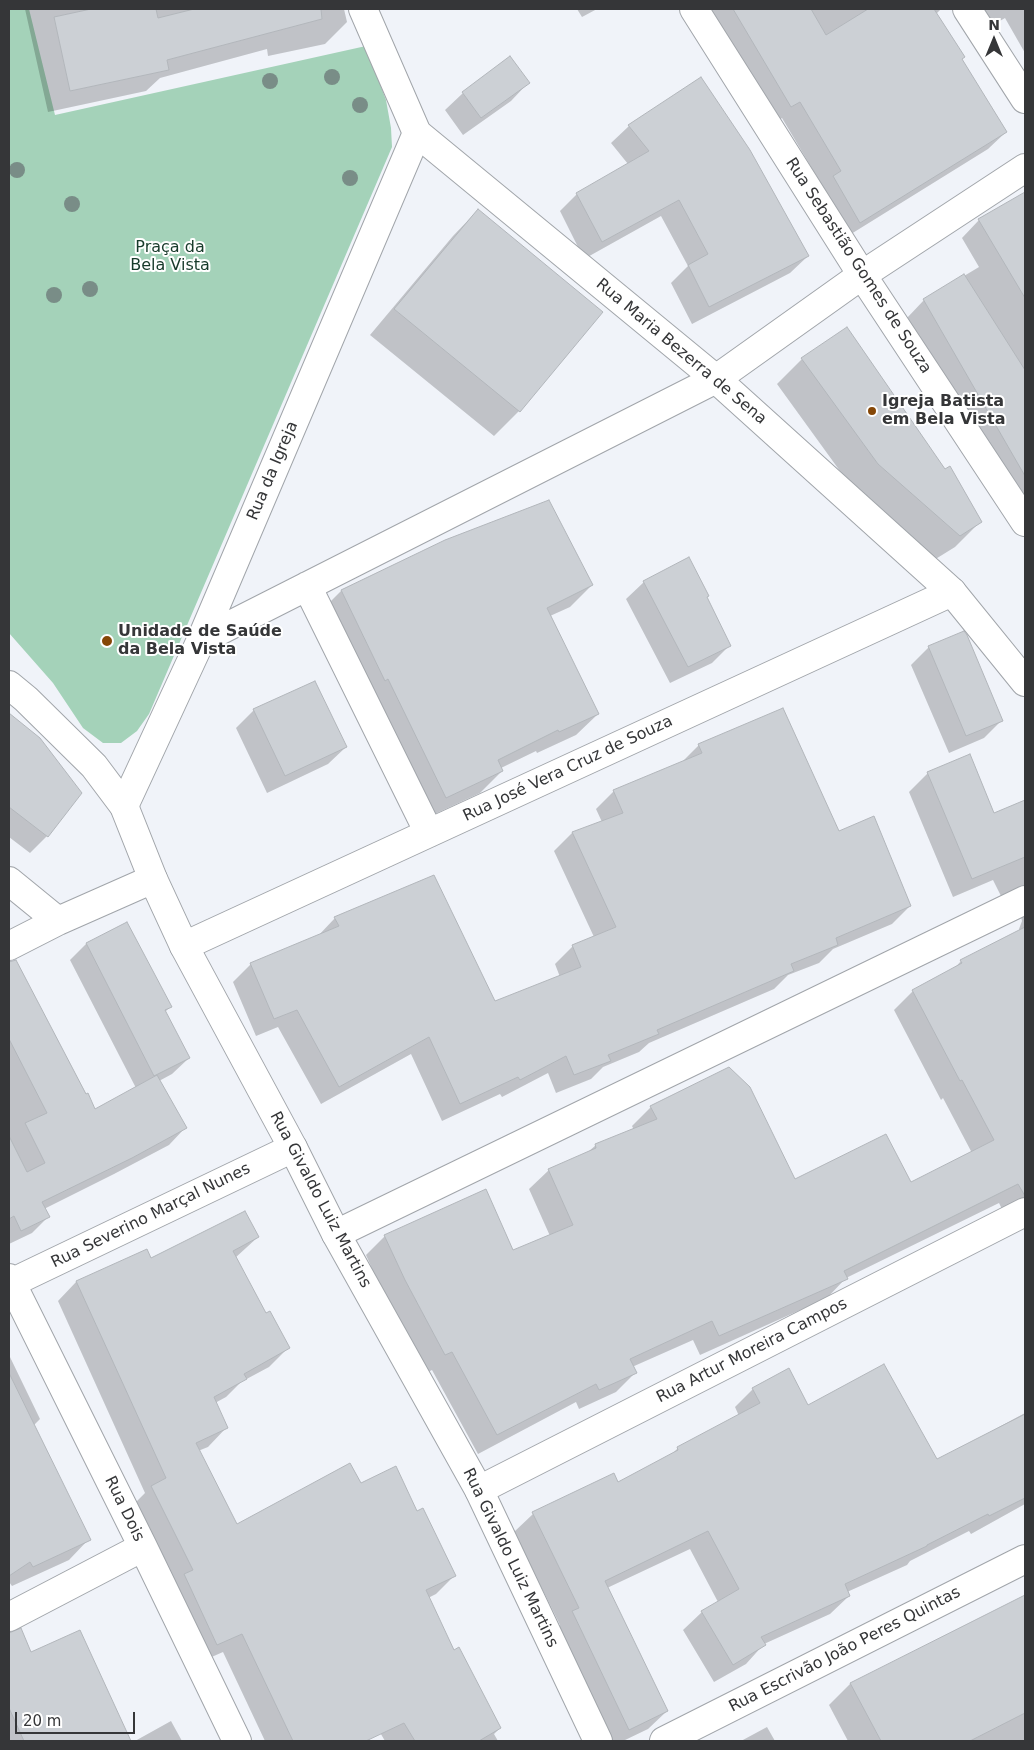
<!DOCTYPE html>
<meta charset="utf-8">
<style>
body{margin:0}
#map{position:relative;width:1034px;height:1750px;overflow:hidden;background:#f0f3f9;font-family:"DejaVu Sans",sans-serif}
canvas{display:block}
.frame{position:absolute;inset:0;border:10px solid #353638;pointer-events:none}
.north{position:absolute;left:969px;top:15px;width:50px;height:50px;-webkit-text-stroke:4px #fff;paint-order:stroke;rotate:0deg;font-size:14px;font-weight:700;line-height:20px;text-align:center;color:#353638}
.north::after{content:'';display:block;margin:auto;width:18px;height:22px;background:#353638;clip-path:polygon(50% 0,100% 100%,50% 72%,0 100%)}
.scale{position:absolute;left:15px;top:1712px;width:120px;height:22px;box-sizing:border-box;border:2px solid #353638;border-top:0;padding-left:6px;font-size:15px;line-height:18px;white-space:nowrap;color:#353638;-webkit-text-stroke:4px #fff;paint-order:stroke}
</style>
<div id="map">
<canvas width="1034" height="1750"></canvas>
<div class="frame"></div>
<div class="north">N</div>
<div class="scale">20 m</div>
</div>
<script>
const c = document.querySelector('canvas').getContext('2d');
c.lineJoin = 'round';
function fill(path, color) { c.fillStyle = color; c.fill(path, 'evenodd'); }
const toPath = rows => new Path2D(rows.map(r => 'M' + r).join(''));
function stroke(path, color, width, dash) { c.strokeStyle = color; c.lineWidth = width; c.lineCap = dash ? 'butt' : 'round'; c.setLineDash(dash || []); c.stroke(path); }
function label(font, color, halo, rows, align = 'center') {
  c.font = font + ' "DejaVu Sans",sans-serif'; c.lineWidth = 4; c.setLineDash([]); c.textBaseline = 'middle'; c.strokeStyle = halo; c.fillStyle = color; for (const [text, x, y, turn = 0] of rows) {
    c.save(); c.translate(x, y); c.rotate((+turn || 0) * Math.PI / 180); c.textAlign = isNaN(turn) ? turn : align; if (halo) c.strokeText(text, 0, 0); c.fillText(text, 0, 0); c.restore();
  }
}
fill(toPath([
 [9,9,29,9,55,115,366,46,386,100,391,128,392,147,149,714,137,731,121,743,103,743,83,728,53,683,9,633]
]), '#a4d2b9');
fill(toPath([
 [25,9,344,9,347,22,325,44,268,56,267,49,160,78,146,91,48,112],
 [577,9,597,9,582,17],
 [699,9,941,9,936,14,961,59,1006,132,988,149,843,239,816,194,823,187,782,118,774,124],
 [983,9,1025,9,1025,53,1005,18,993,25],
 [510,58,528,83,511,101,463,135,445,110,463,93],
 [700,78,808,256,790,273,692,324,671,283,688,266,661,216,584,259,560,211,577,194,628,164,611,143,629,126],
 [1025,194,1025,535,1013,501,907,318,924,300,979,267,962,238,979,220],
 [478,210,596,319,519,411,494,436,370,335,453,236],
 [802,359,980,522,955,547,934,560,853,489,777,384],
 [446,541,592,585,570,607,550,616,598,714,576,735,537,753,536,751,501,768,502,771,480,793,424,819,319,613,341,591],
 [644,582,729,646,712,663,670,683,626,599],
 [929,647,1001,721,984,738,949,753,911,665],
 [254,710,346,747,328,764,267,793,236,728],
 [9,714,39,739,47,836,30,853,9,837],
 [699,745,839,832,910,906,892,924,833,949,819,963,788,975,774,989,649,1043,639,1052,603,1067,591,1079,556,1093,548,1073,502,1097,500,1094,442,1121,411,1054,321,1104,278,1027,256,1036,233,982,251,964,317,937,335,918,495,1002,560,977,555,964,573,946,594,937,554,851,572,833,602,822,596,809,614,791,681,763],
 [928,773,1000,839,1025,824,1025,1201,1004,1213,999,1203,846,1278,827,1298,700,1355,693,1340,632,1367,635,1373,616,1392,579,1409,576,1402,478,1454,432,1370,426,1373,386,1300,366,1255,385,1236,513,1251,550,1236,529,1189,549,1170,588,1152,596,1145,634,1130,632,1126,651,1107,795,1181,910,1184,972,1153,943,1098,941,1100,894,1010,913,991,953,970,961,961,1020,931,1019,929,1022,921,1020,913,1005,904,993,880,953,897,909,792],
 [126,923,170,1007,165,1012,189,1058,172,1074,159,1081,185,1128,169,1145,114,1174,44,1209,48,1217,32,1233,9,1244,9,1183,26,1174,9,1140,9,985,24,977,95,1111,136,1088,70,960,86,944],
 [258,1237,235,1258,265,1315,288,1348,269,1367,241,1382,226,1397,215,1403,226,1428,208,1447,198,1451,236,1526,360,1484,417,1512,455,1575,436,1594,428,1598,454,1651,500,1728,494,1734,498,1741,385,1741,294,1585,279,1593,348,1741,265,1741,223,1652,198,1663,132,1506,145,1493,58,1301,76,1282,147,1251,151,1260],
 [9,1355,40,1419,33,1426,89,1539,69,1560,12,1586,9,1582],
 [753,1389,808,1406,936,1461,1025,1413,1025,1504,971,1534,969,1531,910,1561,907,1565,847,1592,849,1596,830,1614,764,1644,746,1664,714,1682,683,1630,702,1612,718,1602,690,1549,607,1588,667,1711,648,1729,623,1741,608,1741,554,1630,560,1625,514,1532,533,1514,613,1475,618,1484,671,1455,678,1448,739,1416,735,1407],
 [1025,1596,1025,1741,848,1741,829,1705,850,1684],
 [79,1632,130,1741,9,1741,9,1656,28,1648,31,1654],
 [171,1721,182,1741,135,1741],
 [767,1727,775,1741,741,1741]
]), '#0003');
const building = toPath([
 [91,9,156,9,158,18,194,9,321,9,322,19,167,60,169,70,70,91,54,17,91,9],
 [733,9,811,9,826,35,868,9,934,9,965,57,962,59,1007,132,860,223,833,176,841,171,800,102,791,107,733,9],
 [510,56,530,83,481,118,462,92,510,56],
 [701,77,750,150,809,256,709,307,688,265,708,254,679,200,602,242,576,193,649,151,628,125,701,77],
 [1025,192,1025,298,978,219,1025,192],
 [478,209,603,312,520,412,394,309,478,209],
 [964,274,1025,370,1025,476,923,299,964,274],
 [847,327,945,469,950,466,982,522,960,536,878,464,801,358,847,327],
 [549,500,593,585,547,608,599,714,559,732,558,730,498,760,503,771,446,798,388,679,385,681,341,590,445,540,549,500],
 [689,557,709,596,707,597,731,646,688,667,643,581,689,557],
 [964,631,967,635,1003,721,966,736,928,646,964,631],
 [315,681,347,747,285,776,253,709,315,681],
 [783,708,839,831,874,816,911,906,836,938,838,945,791,964,794,971,657,1030,659,1034,608,1055,611,1061,574,1075,566,1056,520,1080,518,1077,460,1104,429,1037,339,1087,297,1010,274,1019,250,963,339,926,334,917,434,875,495,1001,581,967,572,945,616,927,572,832,623,813,613,790,702,753,698,744,783,708],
 [9,713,40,738,82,793,48,837,9,807,9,713],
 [970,754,994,813,1025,800,1025,857,972,879,927,772,970,754],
 [127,922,172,1007,165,1010,190,1058,154,1076,86,943,127,922],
 [1025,927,1025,1196,1018,1184,844,1271,848,1279,719,1336,712,1321,630,1359,637,1373,599,1390,596,1384,497,1435,452,1352,445,1355,405,1280,384,1235,486,1189,513,1250,573,1225,548,1169,596,1148,595,1144,657,1119,650,1106,729,1067,750,1087,795,1179,886,1134,911,1182,994,1140,962,1080,960,1081,912,990,962,963,960,960,1025,927],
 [16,960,86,1094,88,1093,95,1109,157,1075,187,1128,132,1158,42,1202,50,1217,21,1231,14,1216,9,1219,9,1136,27,1172,45,1163,25,1123,47,1113,9,1039,9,962,16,960],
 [245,1211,259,1237,233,1251,266,1313,270,1311,290,1348,244,1374,247,1379,214,1397,228,1428,196,1443,237,1524,350,1463,361,1483,396,1466,417,1511,423,1508,456,1576,426,1590,454,1650,459,1647,501,1728,479,1741,415,1741,404,1723,366,1741,293,1741,242,1634,217,1645,184,1574,193,1570,151,1486,166,1478,76,1281,147,1249,151,1258,245,1211],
 [884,1364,937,1459,1025,1414,1025,1498,989,1516,988,1514,927,1545,927,1546,845,1584,850,1596,761,1637,766,1645,733,1665,701,1611,739,1589,708,1531,605,1581,668,1711,629,1730,572,1611,579,1608,532,1512,614,1473,618,1482,678,1450,677,1447,760,1403,752,1388,789,1368,808,1405,884,1364],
 [9,1373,91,1540,33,1567,30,1562,9,1576,9,1373],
 [1025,1595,1025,1713,970,1741,881,1741,850,1683,1025,1595],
 [21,1628,31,1652,80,1630,131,1741,24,1741,9,1708,9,1633,21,1628]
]);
fill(building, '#ccd0d5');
stroke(building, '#b2b6bb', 1);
const street = toPath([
 [694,9,862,275,1025,522],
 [967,9,1025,99],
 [307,586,429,833],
 [201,640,716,379,862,275,1025,168],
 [124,806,201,640,417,133],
 [9,881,58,921],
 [9,946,58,921,153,879],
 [184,946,952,592],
 [336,1234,1025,900],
 [9,1278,143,1547,237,1741],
 [9,1284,293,1148],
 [479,1490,1025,1212],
 [9,1617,143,1547],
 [664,1741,1025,1559]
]);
const secondary = toPath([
 [363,9,417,133,716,379,952,592,1025,682],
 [9,685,26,699,94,766,124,806,153,879,184,946,293,1148,336,1234,479,1490,598,1741]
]);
stroke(street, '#a1a5aa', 30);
stroke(secondary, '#a1a5aa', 30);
stroke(street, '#fff', 28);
stroke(secondary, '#fff', 28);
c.fillStyle = '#798d87';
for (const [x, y] of [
 [332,77],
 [270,81],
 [360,105],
 [17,170],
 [350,178],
 [72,204],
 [90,289],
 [54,295]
]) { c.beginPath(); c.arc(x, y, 8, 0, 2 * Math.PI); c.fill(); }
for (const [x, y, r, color] of [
 [872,411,5,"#854707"],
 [107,641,6,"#854707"]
]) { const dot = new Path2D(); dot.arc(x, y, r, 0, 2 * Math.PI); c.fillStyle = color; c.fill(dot); stroke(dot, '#fff', 2); }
label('16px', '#173a2a', '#fff', [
 ["Praça da",170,248],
 ["Bela Vista",170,266]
]);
label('16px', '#353638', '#fff', [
 ["Rua Sebastião Gomes de Souza",858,266,57],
 ["Rua Maria Bezerra de Sena",681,352,40],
 ["Rua da Igreja",273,471,-67],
 ["Rua José Vera Cruz de Souza",568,769,-25],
 ["Rua Givaldo Luiz Martins",320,1200,62],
 ["Rua Severino Marçal Nunes",151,1216,-26],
 ["Rua Artur Moreira Campos",752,1351,-27],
 ["Rua Dois",124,1509,64],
 ["Rua Givaldo Luiz Martins",510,1558,64],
 ["Rua Escrivão João Peres Quintas",845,1650,-27]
]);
label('bold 16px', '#353638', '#fff', [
 ["Igreja Batista",882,402],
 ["em Bela Vista",882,420],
 ["Unidade de Saúde",118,632],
 ["da Bela Vista",118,650]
], 'left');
</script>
